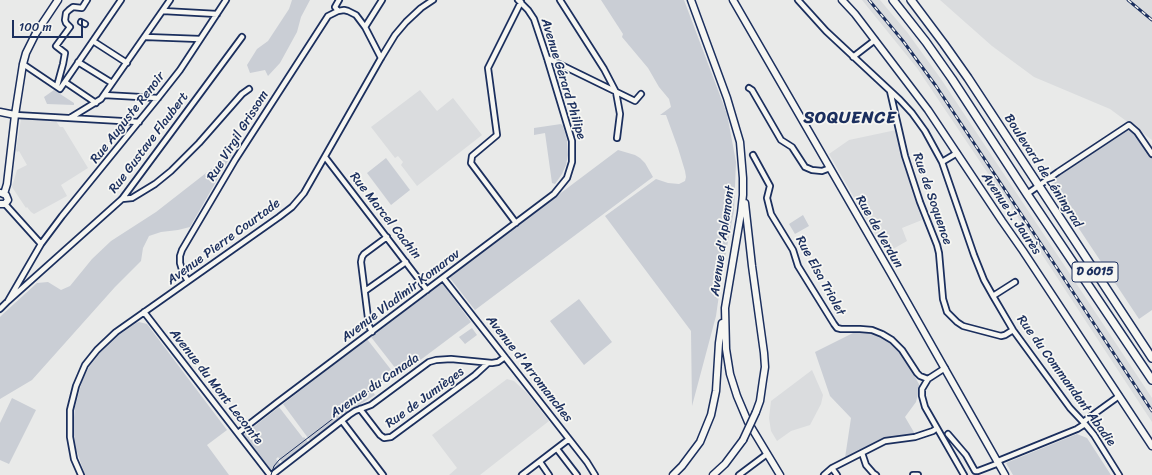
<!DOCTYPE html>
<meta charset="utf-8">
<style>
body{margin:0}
#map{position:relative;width:1152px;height:475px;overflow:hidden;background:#e9eae9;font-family:Sriracha,sans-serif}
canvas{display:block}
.scale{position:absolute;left:12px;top:20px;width:71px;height:18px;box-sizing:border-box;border:2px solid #1b2f5e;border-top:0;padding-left:5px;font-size:12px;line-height:14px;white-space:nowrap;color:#1b2f5e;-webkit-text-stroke:3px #f6f6f2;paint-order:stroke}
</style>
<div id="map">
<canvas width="1152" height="475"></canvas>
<div class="scale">100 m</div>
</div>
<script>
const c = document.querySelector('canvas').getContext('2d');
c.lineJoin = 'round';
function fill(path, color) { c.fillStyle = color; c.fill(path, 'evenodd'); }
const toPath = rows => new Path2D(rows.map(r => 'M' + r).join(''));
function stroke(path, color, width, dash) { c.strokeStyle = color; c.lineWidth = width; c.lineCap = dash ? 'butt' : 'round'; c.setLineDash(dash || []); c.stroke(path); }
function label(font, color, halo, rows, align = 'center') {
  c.font = font + ' Sriracha,sans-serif'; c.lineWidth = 3.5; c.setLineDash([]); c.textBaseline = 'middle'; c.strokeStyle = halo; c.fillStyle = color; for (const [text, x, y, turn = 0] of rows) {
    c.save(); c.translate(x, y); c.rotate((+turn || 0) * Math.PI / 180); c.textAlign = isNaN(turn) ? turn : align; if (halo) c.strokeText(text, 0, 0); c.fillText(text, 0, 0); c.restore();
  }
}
fill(toPath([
 [862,0,880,0,907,32,941,79,1152,398,1152,422,1020,221,917,68],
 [940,0,1152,0,1152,140,1110,109,1034,77,992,46],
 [420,90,437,111,453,98,482,135,417,186,401,165,403,162,398,156,395,158,371,127],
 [21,119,56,121,60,127,63,127,88,168,61,185,67,196,34,214,31,212,27,207,26,208,12,187,17,170,27,165,19,151,17,152,16,150],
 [896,130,907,174,922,220,902,228,907,241,886,253,829,154,849,140],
 [812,370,823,395,821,404,810,425,791,431,777,441,771,431,769,418,771,401],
 [507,379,514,381,527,393,549,421,480,475,449,475,457,468,432,435]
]), '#dadcde');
fill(toPath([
 [292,0,310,0,301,17,297,32,280,63,268,76,265,70,250,73,247,65,257,49,268,41,289,9],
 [601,0,684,0,727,114,736,162,734,211,723,267,716,316,692,406,691,331,605,216,656,179,668,183,679,184,685,181,686,177,685,171,678,148,666,115,660,115,671,107,669,99,659,87,648,68,622,37,623,34],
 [54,90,74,103,74,105,47,104,44,97],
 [561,124,563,126,567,140,568,155,566,165,562,174,555,184,552,183,545,133,534,135,534,128],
 [1132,126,1152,157,1152,310,1139,319,1048,182],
 [618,150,635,155,640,158,645,163,653,177,475,310,449,277],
 [233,152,190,227,178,230,161,232,149,236,143,248,141,261,115,287,32,380,0,399,0,317,4,313,37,283,48,282,61,290,70,286,92,259,111,241,156,212],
 [386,158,410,190,391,205,367,173],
 [803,215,809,226,795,234,789,224],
 [442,283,471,322,411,367,407,361,396,369,371,337],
 [579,299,612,342,584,365,550,321],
 [139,322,147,324,227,430,207,445,229,475,85,475,76,449,73,428,75,407,82,381,89,367,99,354,119,335,136,323],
 [472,328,477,335,465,344,459,337],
 [857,331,864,331,873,332,886,338,894,345,904,357,920,386,916,402,905,417,915,434,886,438,845,458,851,418,830,396,815,352],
 [367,339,392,371,370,388,375,395,356,407,356,408,311,442,283,404],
 [12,398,36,410,9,464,0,460,0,423],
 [279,407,303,438,304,437,309,443,283,463,278,457,276,459,281,465,271,471,243,435],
 [1077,434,1087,438,1111,475,1013,475,1006,463]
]), '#caced5');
const street = toPath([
 [560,0,604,69,616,92,620,114,617,138],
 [798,0,826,31,900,100,912,113,925,131,942,162,974,255,984,280,993,296,1013,330,1070,408,1085,424,1094,435,1119,475],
 [163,11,217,14],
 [338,11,335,7,339,0],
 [81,22,85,24],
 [365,27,382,0],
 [146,37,200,39],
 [93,41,127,63],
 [853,57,875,40],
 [547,58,635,101,641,94],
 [78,62,112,83],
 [23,64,60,89,121,0],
 [65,82,96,103],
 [57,86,63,64,65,53,56,46,70,27,66,23,65,20,66,13,69,10,73,7,82,8,87,0],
 [749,88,752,90,781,140,792,147,805,167,812,170,822,171,830,168],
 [890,91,905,156,920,202,937,245,939,253,943,299,947,312,957,322,963,326,1001,336,1005,335,1013,330],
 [104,95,158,98],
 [15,115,139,122],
 [70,118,101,99,170,0],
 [753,155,770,186,767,198,771,214,793,250,798,266,834,324,837,328,841,329,860,329,872,330,882,334,892,340,902,350,917,373,920,376,928,379],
 [325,157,427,290],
 [942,162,957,153],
 [1027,194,1058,172,1129,125,1137,132,1152,154],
 [122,199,132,198,155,184,171,171,199,143,242,94,249,89],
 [516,223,471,163,472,156,497,135,488,68,521,2],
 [41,244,62,216,158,98,180,70,226,0],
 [443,278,587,462,595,475],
 [188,281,183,273,180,263,180,256,182,250,235,160,328,16,338,11,344,10,348,11,356,15,365,27,381,58],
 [365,291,406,262],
 [993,296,1015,282],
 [8,301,122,199,242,37],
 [0,309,8,301,41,244,5,204],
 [144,312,270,475],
 [372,332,369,326,361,262,362,257,364,254,387,237],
 [945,368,928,379,922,389,922,396,925,407,964,475],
 [360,409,380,435,384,438,391,437,475,375,488,363],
 [342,421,383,475],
 [1083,422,1119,396],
 [238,433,278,402,554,194,567,178,572,162,572,141,547,58,534,19,528,10,518,0],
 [948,434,966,455,975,471,978,471,999,463],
 [557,449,577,475],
 [862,453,866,465,873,473,876,475],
 [998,461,1077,429,1085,424],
 [540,462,549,475],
 [832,468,837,475],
 [81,475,74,459,70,437,70,410,76,386,85,365,97,350,116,332,279,217,292,207,304,193,381,58,395,35,406,22,421,8,433,0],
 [272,475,349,415,355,411,371,405,429,362,436,360,451,359,492,363,498,362,505,357],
 [522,475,569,439],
 [739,475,767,454],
 [824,475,832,468,885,441,915,437,933,431,937,428],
 [913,475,918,475]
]);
const secondary = toPath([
 [691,0,727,98,740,142,743,178,743,195,741,213,725,308,726,349,730,374,737,396,748,422,780,475],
 [733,0,890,272,1005,475],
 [842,0,855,14,928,110,1002,221,1023,251,1152,446],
 [0,112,15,115],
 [4,194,7,184,15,115,23,64,26,53,36,33,58,0],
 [745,203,752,266,764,353,765,367,763,380,760,401,756,412],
 [0,204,5,204,8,200,6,195,1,193],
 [673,475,682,466,700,442,711,415,716,391,719,343,722,323],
 [713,475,725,464,743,440]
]);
const primary = toPath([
 [893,0,926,42,952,79,1027,194,1152,380],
 [911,0,944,44,968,78,1152,358]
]);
stroke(street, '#1b2f5e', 8);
stroke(secondary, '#1b2f5e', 9);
stroke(primary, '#1b2f5e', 10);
stroke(street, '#f6f6f2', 4.5);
stroke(secondary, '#f6f6f2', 6);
stroke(primary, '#f6f6f2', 7);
stroke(toPath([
 [271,475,274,466,279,460,407,362]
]), '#1b2f5e', 1);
const rail = toPath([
 [869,0,903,41,936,86,1152,411],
 [1128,0,1152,20]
]);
stroke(rail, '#1b2f5e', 3);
stroke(rail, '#f6f6f2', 1.5, [4.5]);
const secondaryBridge = toPath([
 [743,440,756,412]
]);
stroke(secondaryBridge, '#1b2f5e', 9, []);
stroke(secondaryBridge, '#f6f6f2', 6);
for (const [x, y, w] of [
 [1095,272,46]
]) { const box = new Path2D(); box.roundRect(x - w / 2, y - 10, w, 20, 3); c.fillStyle = '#f6f6f2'; c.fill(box); stroke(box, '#1b2f5e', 1); }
label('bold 12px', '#1b2f5e', null, [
 ["D 6015",1095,272]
]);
label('13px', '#1b2f5e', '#f6f6f2', [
 ["Avenue Gérard Philipe",563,79,73],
 ["Rue Auguste Renoir",128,118,-52],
 ["Rue Virgil Grissom",238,136,-58],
 ["Rue Gustave Flaubert",149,143,-53],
 ["Boulevard de Léningrad",1043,171,57],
 ["Rue de Soquence",932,199,71],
 ["Avenue J. Jaurès",1011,214,56],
 ["Rue Marcel Cachin",385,216,52],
 ["Rue de Verdun",879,232,60],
 ["Avenue d'Aplemont",723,241,-82],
 ["Avenue Pierre Courtade",224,242,-36],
 ["Rue Elsa Triolet",820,276,61],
 ["Avenue Vladimir Komarov",401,296,-37],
 ["Avenue d'Arromanches",529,369,52],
 ["Rue du Commandant Abadie",1066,381,54],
 ["Avenue du Canada",375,386,-34],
 ["Avenue du Mont Lecomte",216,387,52],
 ["Rue de Jumièges",425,398,-36]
]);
c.letterSpacing = '1px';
label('bold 17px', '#1b2f5e', '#f6f6f2', [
 ["SOQUENCE",850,119]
]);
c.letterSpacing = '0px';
</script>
